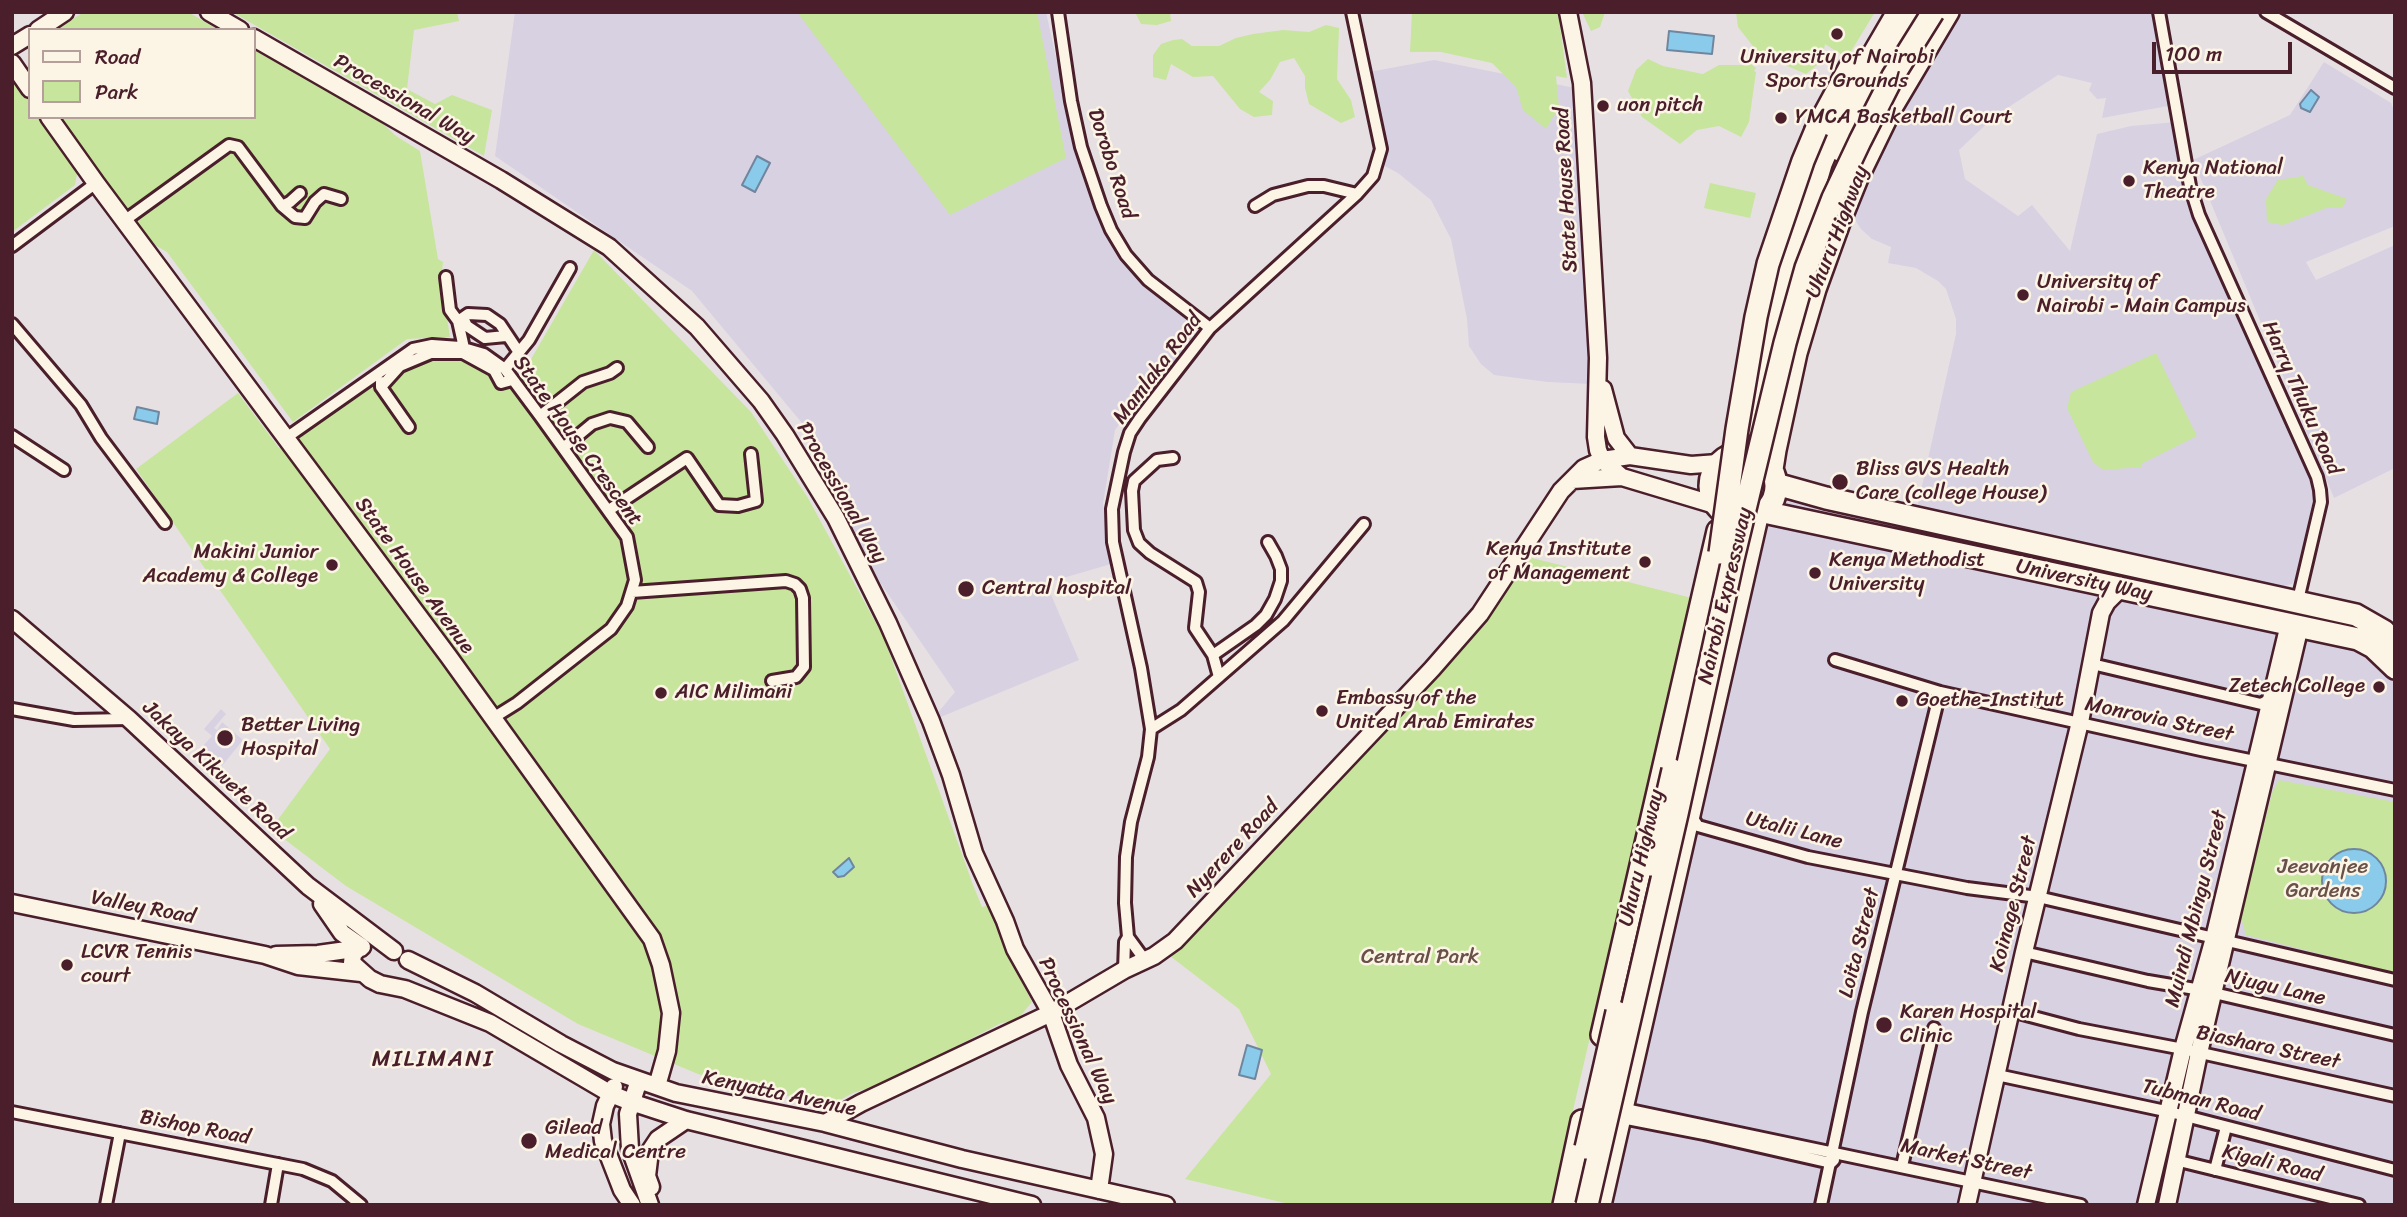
<!DOCTYPE html>
<style>
body{margin:0}
#map{position:relative;width:2407px;height:1217px;overflow:hidden;background:#e7e0e3;font-family:Sriracha,sans-serif}
canvas{display:block}
.frame{position:absolute;inset:0;border:14px solid #4a1f2b;pointer-events:none}
.legend{position:absolute;left:28px;top:28px;width:228px;height:91px;box-sizing:border-box;background:#fcf5e5;border:2px solid #b59f9b;margin:0;padding:9px 12px;list-style:none;font-size:21px;color:#4a1f2b}
.legend li{display:flex;align-items:center;gap:14px;height:35px}
.legend b{width:35px;border:2px solid #b59f9b}
.scale{position:absolute;left:2152px;top:42px;width:140px;height:32px;box-sizing:border-box;border:4px solid #4a1f2b;border-top:0;padding-left:9px;font-size:21px;line-height:24px;white-space:nowrap;color:#4a1f2b;-webkit-text-stroke:5px #fcf5e5;paint-order:stroke}
</style>
<div id="map">
<canvas width="2407" height="1217"></canvas>
<div class="frame"></div>
<ul class="legend">
<li><b style="height:9px;background:#fcf5e5"></b>Road</li>
<li><b style="height:19px;background:#c7e59d"></b>Park</li>
</ul>
<div class="scale">100 m</div>
</div>
<script>
const c = document.querySelector('canvas').getContext('2d');
c.lineJoin = 'round';
function fill(path, color) { c.fillStyle = color; c.fill(path, 'evenodd'); }
const toPath = rows => new Path2D(rows.map(r => 'M' + r).join(''));
function stroke(path, color, width, dash) { c.strokeStyle = color; c.lineWidth = width; c.lineCap = dash ? 'butt' : 'round'; c.setLineDash(dash || []); c.stroke(path); }
function label(font, color, halo, rows, align = 'center') {
  c.font = font + ' Sriracha,sans-serif'; c.lineWidth = 5; c.setLineDash([]); c.textBaseline = 'middle'; c.strokeStyle = halo; c.fillStyle = color; for (const [text, x, y, turn = 0] of rows) {
    c.save(); c.translate(x, y); c.rotate((+turn || 0) * Math.PI / 180); c.textAlign = isNaN(turn) ? turn : align; if (halo) c.strokeText(text, 0, 0); c.fillText(text, 0, 0); c.restore();
  }
}
fill(toPath([
 [515,12,1046,12,1074,140,1100,201,1147,278,1197,332,1161,381,1150,385,1115,430,1103,504,1111,564,1046,583,1079,660,931,721,955,692,836,518,851,507,807,429,692,291,495,156],
 [1953,12,2152,12,2168,106,2102,118,2106,98,2097,99,2089,90,2092,83,2058,75,1995,116,1959,150,1965,179,2018,216,2032,205,2070,251,2097,134,2131,126,2176,122,2180,169,2195,217,2314,482,2317,501,2299,575,2292,584,2280,587,1917,508,1956,334,1956,319,1946,289,1938,281,1916,268,1888,263,1891,247,1872,239,1861,229,1853,217,1854,199],
 [1434,60,1580,89,1591,384,1548,382,1494,375,1481,364,1469,346,1467,319,1451,239,1431,200,1398,173,1383,165,1387,151,1369,72],
 [2324,62,2391,103,2395,113,2395,226,2306,262,2316,280,2395,245,2395,468,2334,498,2193,160,2290,115],
 [1768,497,2275,608,2362,630,2395,662,2395,1205,1581,1205,1754,498],
 [221,709,226,714,214,728,217,730,222,722,243,740,222,766,201,748,212,736,204,729]
]), '#d8d1e2');
fill(toPath([
 [84,12,188,12,219,30,55,30],
 [232,12,457,12,459,21,414,30,407,89,435,104,452,95,492,110,484,156],
 [797,12,1037,12,1066,158,950,215],
 [1135,12,1170,12,1171,21,1157,25,1141,24],
 [1412,12,1558,12,1567,78,1556,76,1559,107,1546,129,1523,110,1516,87,1492,63,1441,52,1410,52],
 [1582,12,1605,12,1600,27,1591,31],
 [1736,12,1875,12,1847,58,1825,44,1822,61,1806,74,1778,62,1763,59,1738,27],
 [1326,25,1339,28,1337,79,1351,100,1355,117,1341,123,1309,104,1305,88,1305,76,1294,58,1280,62,1270,80,1259,92,1273,101,1272,115,1254,117,1240,109,1213,76,1193,77,1171,64,1166,80,1153,77,1153,55,1161,44,1173,40,1182,39,1192,46,1219,46,1236,38,1253,34,1283,30,1309,32],
 [254,50,379,120,396,136,420,151,438,259,443,262,441,280,450,337,407,339,293,422,167,252,150,242,60,117,254,117],
 [1648,59,1663,66,1703,74,1719,65,1742,65,1746,60,1756,68,1754,71,1756,72,1749,122,1741,137,1719,126,1697,130,1680,144,1642,117,1628,91,1636,70],
 [12,76,30,100,30,117,42,117,78,168,75,185,12,232],
 [2303,176,2308,185,2347,199,2342,208,2329,207,2283,225,2267,222,2266,199,2278,180],
 [1710,183,1756,193,1750,218,1704,208],
 [594,250,751,412,808,498,884,638,973,885,982,907,990,905,1005,949,1032,1002,1016,1021,1001,1023,888,1082,853,1093,828,1106,698,1074,578,1024,346,886,271,829,330,749,136,469,238,393,279,448,405,359,436,350,486,358,515,387],
 [2156,353,2197,436,2141,464,2142,467,2103,470,2093,462,2067,408,2071,392],
 [1532,558,1692,598,1551,1205,1293,1205,1185,1179,1271,1074,1239,1009,1170,956,1262,860],
 [2279,780,2395,802,2395,973,2246,935,2241,917,2272,793]
]), '#c7e59d');
const water = toPath([
 [1669,31,1714,36,1712,54,1667,50,1669,31],
 [2311,90,2319,97,2310,112,2301,108,2300,104,2311,90],
 [757,156,770,163,755,192,742,185,757,156],
 [137,407,159,412,157,424,134,419,137,407],
 '2322 881a32 32 0 1 1 64 0a32 32 0 1 1-64 0Z',
 [849,858,854,867,844,876,838,877,833,872,849,858],
 [1247,1045,1262,1050,1255,1079,1239,1075,1247,1045]
]);
fill(water, '#8acbeb');
stroke(water, '#70869e', 2);
const street = toPath([
 [1058,12,1071,101,1081,147,1101,206,1111,230,1126,255,1148,280,1210,328],
 [2159,12,2190,186,2199,215,2317,477,2320,490,2321,502,2298,600],
 [2266,12,2395,88],
 [282,206,290,202,300,193],
 [1255,206,1273,195,1308,186,1324,186,1357,194],
 [124,221,229,145,238,147,282,206,295,217,305,218,315,202,324,194,341,199],
 [12,246,96,183],
 [446,277,450,310,458,321,464,348],
 [463,318,467,326,485,338,506,336],
 [458,321,468,314,487,315,500,324,518,351],
 [12,324,81,405,101,438,165,523],
 [505,369,529,340,570,268],
 [381,382,381,387,409,427],
 [381,387,400,366,431,353,463,353,494,370,501,383,512,380],
 [540,416,583,382,610,373,617,368],
 [12,436,64,470],
 [286,438,413,349,432,345,460,347,484,354,505,369,540,416,627,537,635,580,627,606,611,629,517,703,493,718],
 [563,448,592,424,610,418,627,422,648,447],
 [1173,458,1157,460,1134,481,1132,491,1134,530,1139,543,1150,553,1196,582,1199,592,1195,628,1213,655,1219,677],
 [609,510,687,458,719,505,738,506,756,501,751,454],
 [632,592,786,581,795,584,800,589,803,598,804,667,796,677,772,681],
 [1213,655,1256,625,1266,615,1275,599,1281,581,1281,569,1276,556,1268,542],
 [1835,660,1940,692,2201,750,2395,790],
 [2092,664,2261,704,2270,699],
 [12,709,74,720,129,719],
 [1151,729,1181,710,1283,621,1364,524],
 [1690,814,1698,826,1808,857,1967,888,2038,897,2395,980],
 [1128,937,1144,959],
 [2024,952,2148,981,2201,990,2395,1035],
 [1124,970,1125,942,1128,937,1125,903,1126,857,1131,822,1148,757,1151,729,1141,668,1113,542,1112,509,1124,452,1130,433,1140,418,1210,328,1357,194,1373,176,1381,149,1352,12],
 [2011,1011,2079,1029,2183,1049,2395,1096],
 [1997,1075,2170,1112,2395,1170],
 [1622,1105,1630,1110,2081,1205],
 [12,1112,303,1169,332,1181,361,1205],
 [1619,1120,1627,1119,1704,1134,1831,1163,1834,1160],
 [2175,1160,2359,1205],
 [1902,1166,1934,1028],
 [2215,1170,2226,1127],
 [106,1205,120,1133],
 [271,1205,278,1164],
 [1821,1205,1862,1012,1940,692]
]);
const secondary = toPath([
 [209,12,240,30],
 [1568,12,1582,83,1598,358,1596,437,1598,450,1602,460,1622,477,1715,505],
 [38,30,65,12],
 [254,38,501,180,609,247,697,327,761,401,785,435,836,518,888,623,931,721,951,775,974,853,1005,921,1015,949,1051,1013,1069,1065,1096,1118,1104,1154,1099,1190],
 [12,46,30,35],
 [12,63,30,89],
 [49,117,96,183,449,657,652,939,661,965,671,1013,667,1051,657,1086],
 [1603,389,1616,438,1630,456],
 [1572,480,1622,477],
 [12,619,129,719,308,886,394,951],
 [12,903,265,955,298,966,361,973],
 [322,904,342,933,362,947],
 [357,950,353,954,352,963,370,979,380,984,405,989,490,1023,611,1094,631,1102,686,1120,1032,1205],
 [276,955,318,954,361,948],
 [408,960,475,993,561,1044,613,1071,676,1093,825,1123,962,1159,1166,1205],
 [639,1080,628,1114,630,1149,650,1205],
 [614,1087,605,1106,601,1124,603,1141,622,1190,632,1205],
 [825,1123,861,1103,1051,1013,1124,970,1154,956,1175,941,1432,669,1480,614,1561,491,1584,468,1602,460,1630,456,1691,465,1718,463],
 [651,1187,647,1176,650,1151,658,1139,686,1120],
 [1967,1205,2024,952,2080,722,2101,613,2107,602,2121,588],
 [2146,1205,2183,1049,2214,938,2289,624],
 [2167,1205,2199,1053,2300,626]
]);
const highway = toPath([
 [1816,130,1850,67],
 [1840,150,1916,12],
 [1745,425,1821,164,1853,89,1898,12],
 '1710 486a33 33 0 1 1 66 0a33 33 0 1 1-66 0Z',
 [1772,469,1775,450,1796,353,1815,289,1840,220,1857,178,1891,108,1948,12],
 [1776,484,1826,498,2356,615,2384,631,2395,644],
 [1764,512,2358,639,2373,647,2395,668],
 [1602,1035,1718,531],
 [1564,1205,1582,1121],
 [1600,1205,1757,517]
]);
stroke(street, '#4a1f2b', 16);
stroke(secondary, '#4a1f2b', 21);
stroke(highway, '#4a1f2b', 26);
stroke(street, '#fcf5e5', 10);
stroke(secondary, '#fcf5e5', 16);
stroke(highway, '#fcf5e5', 21);
const highwayBridge = toPath([
 [1720,553,1737,429,1756,317,1768,264,1803,161,1816,130],
 [1651,865,1673,770],
 [1586,1148,1617,1012],
 [1587,1205,1677,814,1733,559,1785,343,1806,268,1833,198,1860,141,1893,76,1933,12]
]);
stroke(highwayBridge, '#4a1f2b', 26, []);
stroke(highwayBridge, '#fcf5e5', 21);
for (const [x, y, r, color] of [
 [1837,34,7,"#4a1f2b"],
 [1603,106,7,"#4a1f2b"],
 [1781,118,7,"#4a1f2b"],
 [2129,181,7,"#4a1f2b"],
 [2023,295,7,"#4a1f2b"],
 [1840,482,9,"#4a1f2b"],
 [1645,562,7,"#4a1f2b"],
 [332,565,7,"#4a1f2b"],
 [1815,573,7,"#4a1f2b"],
 [966,589,9,"#4a1f2b"],
 [2379,687,7,"#4a1f2b"],
 [661,693,7,"#4a1f2b"],
 [1902,701,7,"#4a1f2b"],
 [1322,711,7,"#4a1f2b"],
 [225,738,9,"#4a1f2b"],
 [67,965,7,"#4a1f2b"],
 [1884,1025,9,"#4a1f2b"],
 [529,1141,9,"#4a1f2b"]
]) { const dot = new Path2D(); dot.arc(x, y, r, 0, 2 * Math.PI); c.fillStyle = color; c.fill(dot); stroke(dot, '#fcf5e5', 2.5); }
label('21px', '#4a1f2b', '#fcf5e5', [
 ["University of Nairobi",1837,58,"center"],
 ["Sports Grounds",1837,82,"center"],
 ["uon pitch",1617,106],
 ["YMCA Basketball Court",1795,118],
 ["Kenya National",2143,169],
 ["Theatre",2143,193],
 ["University of",2037,283],
 ["Nairobi - Main Campus",2037,307],
 ["Bliss GVS Health",1856,470],
 ["Care (college House)",1856,494],
 ["Kenya Institute",1631,550,"right"],
 ["of Management",1631,574,"right"],
 ["Makini Junior",318,553,"right"],
 ["Academy & College",318,577,"right"],
 ["Kenya Methodist",1829,561],
 ["University",1829,585],
 ["Central hospital",982,589],
 ["Zetech College",2365,687,"right"],
 ["AIC Milimani",675,693],
 ["Embassy of the",1336,699],
 ["United Arab Emirates",1336,723],
 ["Goethe-Institut",1916,701],
 ["Better Living",241,726],
 ["Hospital",241,750],
 ["LCVR Tennis",81,953],
 ["court",81,977],
 ["Karen Hospital",1900,1013],
 ["Clinic",1900,1037],
 ["Gilead",545,1129],
 ["Medical Centre",545,1153]
], 'left');
label('21px', '#4a1f2b', '#fcf5e5', [
 ["Processional Way",404,100,30],
 ["Dorobo Road",1111,164,72],
 ["State House Road",1567,190,-93],
 ["Uhuru Highway",1838,232,-69],
 ["Mamlaka Road",1158,369,-53],
 ["Harry Thuku Road",2301,398,66],
 ["State House Crescent",577,441,54],
 ["Processional Way",841,493,60],
 ["State House Avenue",414,576,54],
 ["University Way",2084,581,12],
 ["Nairobi Expressway",1726,596,-77],
 ["Monrovia Street",2159,720,12],
 ["Jakaya Kikwete Road",216,771,43],
 ["Utalii Lane",1794,831,14],
 ["Nyerere Road",1233,849,-47],
 ["Uhuru Highway",1642,858,-77],
 ["Koinage Street",2014,904,-76],
 ["Valley Road",143,908,11],
 ["Muindi Mbingu Street",2197,909,-76],
 ["Loita Street",1860,943,-76],
 ["Njugu Lane",2275,988,13],
 ["Processional Way",1077,1031,65],
 ["Biashara Street",2268,1048,12],
 ["Kenyatta Avenue",779,1094,12],
 ["Tubman Road",2201,1101,14],
 ["Bishop Road",195,1128,11],
 ["Market Street",1966,1160,12],
 ["Kigali Road",2272,1164,14]
]);
label('21px', '#695048', '#fcf5e5', [
 ["Jeevanjee",2323,868],
 ["Gardens",2323,892],
 ["Central Park",1420,958]
]);
c.letterSpacing = '2px';
label('23px', '#4a1f2b', '#fcf5e5', [
 ["MILIMANI",433,1060]
]);
c.letterSpacing = '0px';
</script>
